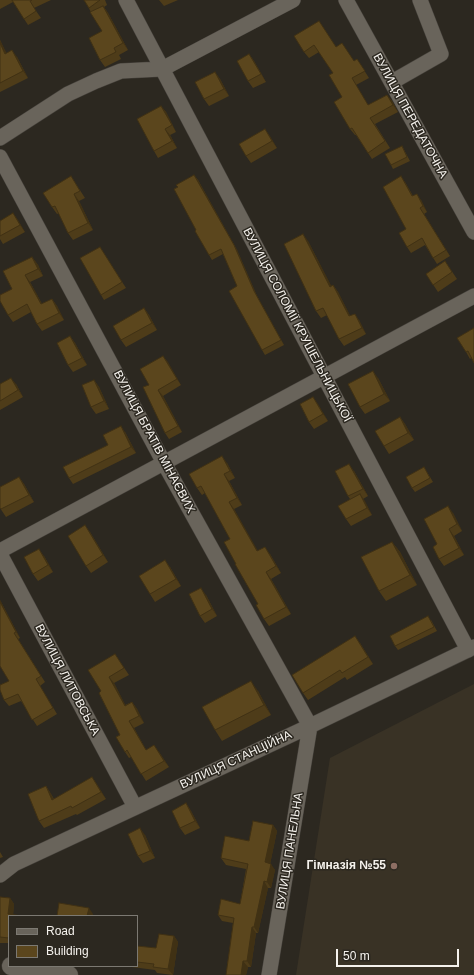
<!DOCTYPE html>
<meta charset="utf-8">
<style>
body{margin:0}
#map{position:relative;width:474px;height:975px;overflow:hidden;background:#2c2820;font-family:Arial,sans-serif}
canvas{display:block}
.legend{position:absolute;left:8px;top:915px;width:130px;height:52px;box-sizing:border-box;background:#2c2820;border:1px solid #7c7972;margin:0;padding:5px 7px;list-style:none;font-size:12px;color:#f5f2ed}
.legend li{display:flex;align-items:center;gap:8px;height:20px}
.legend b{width:20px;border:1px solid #7c7972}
.scale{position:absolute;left:336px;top:949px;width:123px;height:18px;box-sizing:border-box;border:2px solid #f5f2ed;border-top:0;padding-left:5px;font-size:12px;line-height:14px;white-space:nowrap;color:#f5f2ed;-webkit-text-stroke:3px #2c2820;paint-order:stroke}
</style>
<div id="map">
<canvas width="474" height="975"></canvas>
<ul class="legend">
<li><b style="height:5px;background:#69645b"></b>Road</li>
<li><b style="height:11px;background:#5b461d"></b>Building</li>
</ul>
<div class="scale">50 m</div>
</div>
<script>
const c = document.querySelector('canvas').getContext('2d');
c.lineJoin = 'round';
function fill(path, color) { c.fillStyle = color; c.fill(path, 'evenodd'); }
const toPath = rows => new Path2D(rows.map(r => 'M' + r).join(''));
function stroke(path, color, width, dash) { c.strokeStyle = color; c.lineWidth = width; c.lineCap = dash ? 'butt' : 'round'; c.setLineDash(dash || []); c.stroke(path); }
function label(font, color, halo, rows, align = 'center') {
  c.font = font + ' Arial,sans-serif'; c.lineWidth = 3; c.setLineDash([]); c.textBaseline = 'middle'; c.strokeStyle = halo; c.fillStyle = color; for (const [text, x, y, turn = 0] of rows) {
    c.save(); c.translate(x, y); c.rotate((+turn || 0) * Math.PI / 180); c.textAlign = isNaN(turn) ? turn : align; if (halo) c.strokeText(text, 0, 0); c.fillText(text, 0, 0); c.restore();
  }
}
fill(toPath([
 [474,684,474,975,296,975,330,758]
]), '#393225');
const minor = toPath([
 [126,0,468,650],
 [346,0,474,232],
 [392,82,441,54,420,0],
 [0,138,68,94,96,81,121,71,162,69,293,0],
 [0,157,164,463,310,726,269,975],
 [0,551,474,296],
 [0,554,135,807],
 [0,875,14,864,310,726,474,647]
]);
const tertiary = toPath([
 [11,966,69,975]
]);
stroke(minor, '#46423c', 16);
stroke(tertiary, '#46423c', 19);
stroke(minor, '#69645b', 15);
stroke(tertiary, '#69645b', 18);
fill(toPath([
 [0,0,51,0,34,8,41,18,28,25,13,2,0,9],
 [84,0,105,0,107,5,104,7,108,13,128,50,119,55,121,59,105,67,100,60,102,31],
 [159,0,178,0,164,6],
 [319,21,336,47,354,61,357,59,369,78,356,85,368,105,387,95,392,101,398,112,375,124,390,148,372,159,356,135,355,135,350,129,342,97,333,73,319,52,309,58,304,52],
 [0,40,6,53,17,57,28,78,0,92],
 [249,54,254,61,266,82,253,88,248,81],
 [215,72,220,79,229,96,209,106,204,99],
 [161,106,166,112,176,132,170,135,177,148,158,158,154,151],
 [265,129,277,148,251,163,246,156],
 [402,146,410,161,393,169,391,165],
 [194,175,198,180,237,250,257,296,284,345,265,355,262,350,237,286,223,254,212,260,209,255,196,230],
 [71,176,76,184,85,198,79,201,93,230,73,240,68,233,59,213,57,214,52,207],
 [405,182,413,196,421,200,427,212,424,214,450,256,437,264,425,245,411,253,407,247,406,229],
 [13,213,25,232,3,244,0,239,0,221],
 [308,241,331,286,333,285,338,292,350,316,359,320,366,334,344,346,339,339,327,315,321,318,316,311],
 [100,247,126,288,104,300,101,295],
 [32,257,38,265,43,276,30,282,42,304,52,299,57,306,64,320,42,331,37,324,31,312,13,322,8,315,12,289],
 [445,261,457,279,438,292,426,274],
 [144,308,149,315,157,330,126,347,121,340],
 [474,328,471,358,470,359,466,352],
 [70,336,75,343,87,365,73,372,68,365],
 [163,356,181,385,163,396,182,432,169,439,165,433,149,385],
 [378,378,390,401,365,414,360,407],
 [94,380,99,387,109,409,96,414,91,407],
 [0,384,16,384,23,397,0,410],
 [313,397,328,421,314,429,309,422],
 [400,417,405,424,414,440,389,454,384,446],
 [125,432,136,453,73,484,69,478,108,445],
 [227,463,235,478,229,481,242,505,234,509,257,551,270,554,281,573,271,579,291,614,269,626,264,619,258,604,236,564,230,539,205,493,202,495,197,488],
 [424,467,433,482,415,492,412,488],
 [354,471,368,496,363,499,372,515,351,526,346,519,350,499,348,496],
 [19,477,24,484,34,502,6,517,0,508],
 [453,513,462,531,454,536,464,555,444,566,439,559,437,544],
 [90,532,108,562,91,573,86,566],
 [392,542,400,552,417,585,386,601,379,591],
 [44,556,53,572,38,581,33,574],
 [170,567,181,586,155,602,150,594],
 [206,595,217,616,205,623,200,616],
 [0,600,20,638,18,639,45,682,40,686,57,714,37,726,21,701,9,706,4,700,9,681],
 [431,620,437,631,398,650,395,646],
 [360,643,373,664,347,680,345,677,308,700,303,693],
 [115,654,129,675,114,683,125,705,132,702,137,709,144,723,134,728,146,750,159,752,169,767,146,781,131,757,129,758,125,752,120,735,101,691],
 [258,691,271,715,222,741,215,730],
 [92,777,106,799,77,815,76,814,44,828,39,821,46,786,51,794,54,799],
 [186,803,191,811,200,828,185,835,180,828],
 [273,825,277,831,270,864,275,870,271,888,268,888,258,933,256,933,251,967,248,967,246,975,226,975,233,923,222,921,218,915,240,904,246,869,226,865,221,858],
 [145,835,155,858,143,863,138,856],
 [0,852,3,857,0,858],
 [0,897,10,898,14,904,13,915,9,916,9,943,0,943],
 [174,936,178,942,173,975,157,973,155,970,124,966,137,966,137,946,156,948]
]), '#4e3c19');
fill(toPath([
 [103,6,108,13,128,50,123,43],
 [0,40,10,60,5,54,0,43],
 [12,50,17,57,28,78,23,71],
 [249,54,254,61,266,82,261,74],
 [215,72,220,79,229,96,224,89],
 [387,95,392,101,398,112,393,105],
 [161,106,166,112,176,132,172,125],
 [165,129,170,135,177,148,172,141],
 [265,129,270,136,277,148,272,141],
 [194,175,198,180,237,250,257,296,284,345,281,340,254,291],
 [401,176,405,182,416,202,412,196],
 [74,194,79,201,93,230,88,223],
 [417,194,421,200,427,212,423,206],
 [420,208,424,214,450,256,446,250],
 [13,213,18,220,25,232,20,225],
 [303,234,308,241,335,293,330,287],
 [32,257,38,265,43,276,38,269],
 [25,275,30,282,46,311,41,304],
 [333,285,338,292,354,323,349,316],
 [52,299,57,306,64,320,59,313],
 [144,308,149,315,157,330,152,323],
 [355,314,359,320,366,334,362,328],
 [70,336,75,343,87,365,82,358],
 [163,356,168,362,181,385,177,379],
 [373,371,378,378,390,401,384,394],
 [11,378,16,384,23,397,18,390],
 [94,380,99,387,109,409,104,401],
 [158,390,163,396,182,432,178,426],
 [313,397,318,404,328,421,323,414],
 [400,417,405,424,414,440,408,433],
 [121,426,125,432,136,453,131,447],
 [222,456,227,463,235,478,230,471],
 [349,464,354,471,368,496,363,489],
 [224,474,229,481,242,505,237,498],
 [19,477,24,484,34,502,29,495],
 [360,494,365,501,372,515,367,508],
 [229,502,234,509,262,558,257,551],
 [448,506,453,513,462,531,457,524],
 [85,525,90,532,108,562,103,555],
 [449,529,454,536,464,555,459,548],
 [392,542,400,552,417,585,410,575],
 [265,547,270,554,281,573,276,566],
 [39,549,44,556,53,572,48,565],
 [165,560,170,567,181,586,176,579],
 [266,572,271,579,291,614,286,607],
 [201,588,206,595,217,616,212,609],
 [0,600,20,638,16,632,0,602],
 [355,636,360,643,373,664,368,657],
 [109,677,114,683,129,712,125,706],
 [251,681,258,691,271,715,264,705],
 [132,702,137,709,144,723,139,716],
 [129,721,134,728,150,757,146,750],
 [154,745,159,752,169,767,164,761],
 [92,777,97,784,106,799,101,792],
 [46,786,51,794,57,807,52,800],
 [186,803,191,811,200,828,195,821],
 [273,825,277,831,269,869,265,862],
 [140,828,145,835,155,858,150,851],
 [271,864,275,870,271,888,267,882],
 [264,881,268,888,258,933,254,927],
 [10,898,14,904,13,916,8,914],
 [89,908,93,914,93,916,87,916],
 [252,927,256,933,251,967,247,961],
 [174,936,178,942,173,975,168,969],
 [243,961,248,967,246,975,241,975]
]), '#403114');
const building = toPath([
 [12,0,32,0,30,1,36,11,24,19,12,0],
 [84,0,100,0,89,8,84,0],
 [103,6,123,43,114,48,116,52,100,60,89,38,102,31,90,12,103,6],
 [319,21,336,47,342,43,354,61,357,59,365,71,352,78,368,105,387,95,393,105,370,118,385,141,368,153,352,128,350,129,334,102,342,97,329,75,333,73,314,45,304,52,294,36,319,21],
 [0,43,5,54,12,50,23,71,0,83,0,43],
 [249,54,261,74,248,81,237,61,249,54],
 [215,72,224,89,204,99,195,82,215,72],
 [161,106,172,125,165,129,172,141,154,151,137,119,161,106],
 [265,129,272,141,246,156,239,144,265,129],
 [402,146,407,157,391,165,385,154,402,146],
 [194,175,234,245,254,291,281,340,262,350,229,291,237,286,221,249,209,255,195,231,196,230,174,189,178,187,176,185,194,175],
 [71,176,80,191,74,194,88,223,68,233,55,206,52,207,43,193,71,176],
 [401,176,412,196,417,194,423,206,420,208,446,250,433,258,422,238,407,247,399,233,406,229,383,187,401,176],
 [13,213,20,225,0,236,0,221,13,213],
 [303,234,330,287,333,285,349,316,355,314,362,328,339,339,323,308,316,311,284,244,303,234],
 [100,247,122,282,101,295,80,258,100,247],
 [32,257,38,269,25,275,41,304,52,299,59,313,37,324,27,304,8,315,0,301,0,295,12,289,3,271,32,257],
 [445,261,452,272,433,285,426,274,445,261],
 [144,308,152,323,121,340,113,326,144,308],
 [474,328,474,363,468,351,466,352,457,338,474,328],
 [70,336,82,358,68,365,57,343,70,336],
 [163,356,177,379,158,390,178,426,165,433,143,387,149,385,140,369,163,356],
 [373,371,384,394,360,407,348,384,373,371],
 [11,378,18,390,0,401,0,384,11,378],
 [94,380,104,401,91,407,82,385,94,380],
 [313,397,323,414,309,422,300,404,313,397],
 [400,417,408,433,384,446,375,431,400,417],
 [121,426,131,447,69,478,63,467,108,445,103,435,121,426],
 [222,456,230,471,224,474,237,498,229,502,257,551,265,547,276,566,266,572,286,607,264,619,256,605,258,604,235,564,236,564,224,542,230,539,201,486,197,488,189,474,222,456],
 [349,464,363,489,348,496,335,471,349,464],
 [424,467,430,478,412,488,406,477,424,467],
 [19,477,29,495,1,509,0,508,0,487,19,477],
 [360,494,367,508,346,519,338,506,360,494],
 [448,506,457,524,449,529,459,548,439,559,433,547,437,544,424,519,448,506],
 [85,525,103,555,86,566,68,536,85,525],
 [392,542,410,575,379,591,361,557,392,542],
 [39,549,48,565,33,574,24,557,39,549],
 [165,560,176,579,150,594,139,576,165,560],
 [201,588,212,609,200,616,189,594,201,588],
 [0,602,16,632,14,633,41,676,36,679,53,708,32,720,18,694,4,700,0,690,0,685,9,681,0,666,0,602],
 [428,616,434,627,395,646,390,636,428,616],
 [355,636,368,657,342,673,340,670,303,693,292,675,355,636],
 [115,654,124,668,109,677,125,706,132,702,139,716,129,721,146,750,154,745,164,761,141,774,127,750,125,752,116,737,120,735,99,693,101,691,88,670,115,654],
 [251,681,264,705,215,730,202,707,251,681],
 [92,777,101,792,72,808,71,806,39,821,28,794,46,786,52,800,92,777],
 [186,803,195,821,180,828,172,811,186,803],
 [253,821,273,825,265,862,271,864,267,882,264,881,254,927,252,927,247,961,243,961,241,975,226,975,234,918,218,915,221,899,240,904,248,864,221,858,225,836,249,841,253,821],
 [140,828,150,851,138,856,128,834,140,828],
 [0,897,10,898,8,914,22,916,9,916,9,938,0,937,0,897],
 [59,903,89,908,87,916,57,916,59,903],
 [159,934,174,936,168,969,153,967,154,964,137,962,137,946,156,948,159,934]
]);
fill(building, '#5b461d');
stroke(building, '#403114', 1);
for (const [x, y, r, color] of [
 [394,866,4,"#8d6e63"]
]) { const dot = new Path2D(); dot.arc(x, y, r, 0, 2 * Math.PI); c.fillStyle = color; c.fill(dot); stroke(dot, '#2c2820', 1.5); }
label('12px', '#f5f2ed', '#2c2820', [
 ["ВУЛИЦЯ ПЕРЕДАТОЧНА",410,116,61],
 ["ВУЛИЦЯ СОЛОМІЇ КРУШЕЛЬНИЦЬКОЇ",297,325,62],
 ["ВУЛИЦЯ БРАТІВ МІНАЄВИХ",154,442,62],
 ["ВУЛИЦЯ ЛИТОВСЬКА",67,680,62],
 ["ВУЛИЦЯ СТАНЦІЙНА",236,760,-25],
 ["ВУЛИЦЯ ПАНЕЛЬНА",290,851,-81]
]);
label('bold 12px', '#f5f2ed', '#2c2820', [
 ["Гімназія №55",386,866]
], 'right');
</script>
